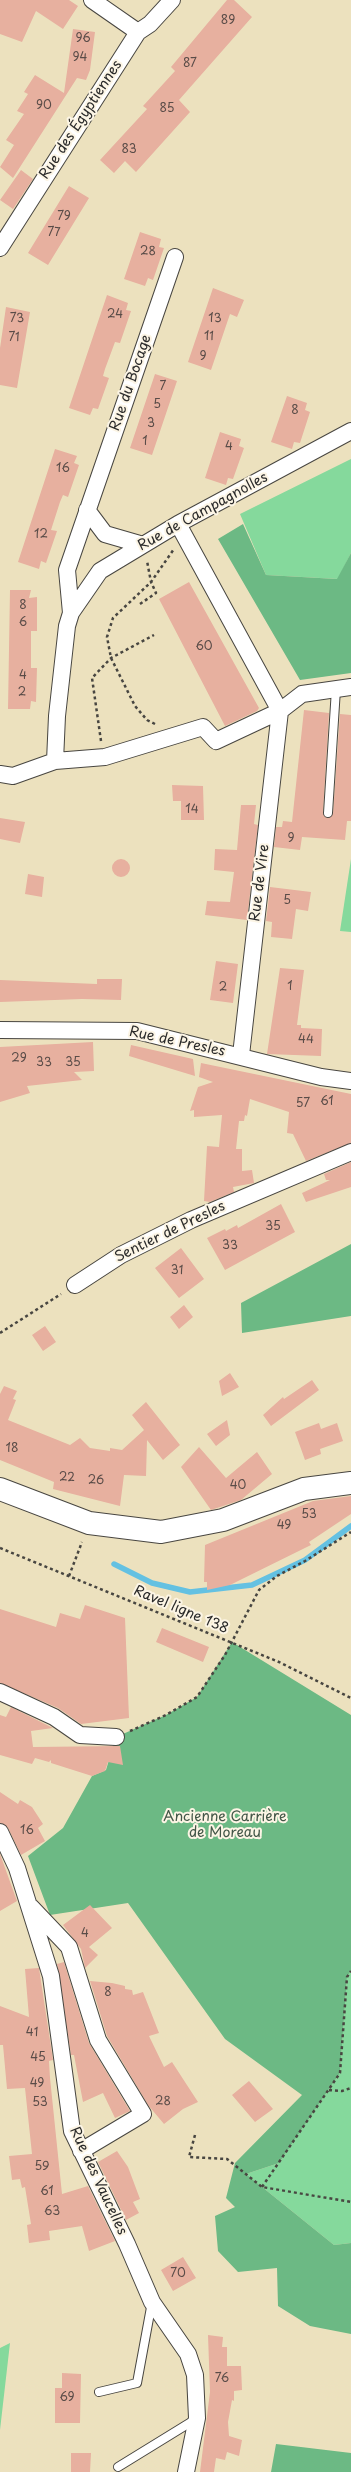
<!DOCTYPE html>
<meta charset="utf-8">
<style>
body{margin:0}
canvas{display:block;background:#ece1be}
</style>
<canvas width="351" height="2472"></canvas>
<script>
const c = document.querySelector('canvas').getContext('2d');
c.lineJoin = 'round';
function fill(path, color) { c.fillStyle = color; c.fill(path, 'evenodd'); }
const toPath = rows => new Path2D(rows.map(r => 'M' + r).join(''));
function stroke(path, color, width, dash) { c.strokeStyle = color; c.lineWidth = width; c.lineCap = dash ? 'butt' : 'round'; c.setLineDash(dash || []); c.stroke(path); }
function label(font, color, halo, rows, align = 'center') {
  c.font = font + ' "Playpen Sans",sans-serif'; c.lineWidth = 4; c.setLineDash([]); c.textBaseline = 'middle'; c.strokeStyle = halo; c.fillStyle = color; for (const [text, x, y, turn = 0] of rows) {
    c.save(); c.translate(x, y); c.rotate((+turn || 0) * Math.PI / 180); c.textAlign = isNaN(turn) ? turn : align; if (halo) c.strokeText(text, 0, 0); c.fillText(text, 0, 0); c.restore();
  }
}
fill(toPath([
 [351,459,351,553,338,579,266,575,240,514],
 [351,859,351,932,340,931],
 [351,1971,351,2243,334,2245,246,2174,279,2163,340,2073,347,1977],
 [10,2343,0,2430,0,2348]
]), '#85d99c');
fill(toPath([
 [243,524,266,575,337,579,351,553,351,673,300,680,218,539],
 [351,1244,351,1316,242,1333,241,1303],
 [232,1642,351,1715,351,1971,347,1977,340,2073,279,2163,246,2174,334,2245,351,2243,351,2334,310,2326,278,2306,277,2268,238,2272,218,2251,215,2216,235,2207,226,2198,235,2163,302,2095,225,2039,128,1903,50,1915,28,1856,63,1828,92,1776,106,1770,116,1737,166,1715,197,1697],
 [276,2444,351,2453,351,2472,271,2472]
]), '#6cb984');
stroke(toPath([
 [114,1564,152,1583,190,1592,252,1585,305,1560,351,1526]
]), '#64c1e2', 5.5);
fill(toPath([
 [0,0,69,0,78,6,63,29,36,11,22,42,0,34],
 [227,0,234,0,252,17,179,100,190,112,136,172,125,161,114,173,100,160,147,109,143,106,175,71,171,67],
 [73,29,95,32,90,70,86,80,77,78,13,178,0,167,14,145,6,140,24,114,17,111,28,94,24,92,35,75,64,93],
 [21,170,33,179,13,209,0,200],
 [69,186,89,198,48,265,28,253],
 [140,232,161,239,159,247,164,248,153,280,148,278,145,286,124,279],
 [213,288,244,300,237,317,230,314,211,370,188,362],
 [107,295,128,303,126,310,131,311,120,343,115,342,105,369,103,376,109,378,98,409,93,408,90,415,69,408],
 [6,307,30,312,17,388,0,385,0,348],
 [155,374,177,381,152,455,130,448],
 [287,396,307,403,305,410,310,412,300,443,294,442,292,449,271,442],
 [220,432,241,439,239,446,244,448,233,479,228,478,226,485,205,478],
 [55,449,77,456,74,463,79,465,68,497,63,495,60,502,51,530,57,531,46,563,41,561,39,569,18,562],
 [189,582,259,708,257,711,225,726,159,599],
 [10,590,31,590,29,598,37,597,37,631,31,631,31,668,37,668,36,702,31,701,30,709,8,709],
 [304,710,329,713,323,813,327,818,333,813,340,714,351,715,351,821,347,821,345,840,302,837,300,850,274,847,276,827,282,827,283,821,292,822],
 [172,785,203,786,204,820,181,820,181,801,173,801],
 [241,805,256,805,254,824,258,825,247,920,205,915,207,901,230,902,234,872,214,870,215,849,237,850],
 [0,818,25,822,20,843,0,839],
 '112 868a9 9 0 1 1 18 0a9 9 0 1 1-18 0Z',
 [28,874,44,877,42,897,25,894],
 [270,887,311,892,308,911,296,909,292,939,271,937,272,922,266,921],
 [216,961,238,964,233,1003,210,1000],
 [280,968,304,970,297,1025,301,1025,301,1028,322,1029,321,1056,267,1054],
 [97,979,122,979,121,1000,82,999,0,1002,0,980,97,984],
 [93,1042,94,1071,74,1072,82,1080,27,1086,30,1093,0,1102,0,1047],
 [131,1045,193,1059,195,1076,129,1056],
 [201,1063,351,1094,351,1143,306,1161,293,1134,287,1133,289,1112,250,1099,247,1116,245,1115,244,1121,239,1121,236,1149,242,1149,242,1171,252,1170,254,1183,233,1187,234,1192,210,1202,204,1201,207,1146,219,1147,222,1115,194,1117,194,1110,190,1111,198,1087,213,1082,199,1077],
 [351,1162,351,1187,306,1202,302,1193,330,1180,326,1180,324,1174],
 [281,1204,295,1232,225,1270,207,1238,225,1229,226,1231,237,1225,238,1228],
 [181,1248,204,1279,179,1298,155,1268],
 [184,1305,193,1317,179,1329,170,1317],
 [45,1326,56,1342,43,1351,32,1335],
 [230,1373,239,1387,222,1396,219,1381],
 [312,1380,319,1390,271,1426,263,1415,283,1397,284,1399],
 [4,1386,17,1391,13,1399,16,1400,8,1420,70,1445,80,1438,90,1448,110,1451,110,1448,122,1450,144,1430,132,1415,146,1402,180,1445,163,1460,147,1440,146,1476,124,1475,120,1506,53,1489,54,1482,0,1460,0,1394],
 [227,1420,230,1435,216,1446,207,1434],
 [319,1423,321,1429,337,1423,343,1441,320,1449,321,1454,305,1460,295,1432],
 [199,1447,226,1478,257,1452,272,1474,241,1500,211,1510,181,1467],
 [351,1496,351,1514,309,1542,311,1545,230,1585,207,1590,207,1582,204,1582,205,1545,313,1501],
 [85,1605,125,1618,129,1718,81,1724,58,1708,0,1683,0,1609,56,1627,60,1613,80,1619],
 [162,1628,209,1647,203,1662,156,1642],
 [11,1707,53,1728,31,1731,33,1747,120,1746,123,1765,108,1762,105,1771,92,1776,51,1763,51,1760,49,1762,35,1758,32,1764,0,1755,0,1715,6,1717],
 [0,1792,18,1804,20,1800,32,1807,43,1824,38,1828,45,1841,21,1855,8,1828,0,1823],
 [0,1854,17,1901,0,1911],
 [90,1905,112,1928,89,1947,98,1955,85,1968,81,1949,63,1925],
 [64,1962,89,2043,130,2111,115,2118,103,2093,83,2102,74,2055,71,2055,57,1964],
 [39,1968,53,2060,49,2061,50,2078,62,2194,88,2186,115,2241,89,2251,82,2226,49,2231,50,2240,29,2243,27,2225,31,2224,25,2187,22,2188,20,2179,12,2180,9,2156,32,2154,25,2088,7,2089,3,2045,0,2045,0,2006,29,2017,25,1969],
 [90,1981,112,1983,125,1986,125,1989,132,1990,133,1995,143,1992,159,2033,149,2036,164,2067,172,2062,198,2102,183,2109,164,2124,148,2105,107,2036],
 [249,2081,273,2109,255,2122,232,2095],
 [117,2151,128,2167,140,2199,133,2202,139,2213,126,2220,98,2162],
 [183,2257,196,2278,173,2291,161,2270],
 [208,2335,223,2337,222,2347,227,2347,227,2366,241,2366,242,2390,234,2391,234,2401,232,2400,228,2422,229,2436,242,2440,239,2456,227,2452,225,2460,216,2458,214,2472,200,2472,210,2392],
 [62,2373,81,2374,80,2423,55,2423,55,2388,62,2388],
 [71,2453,91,2453,90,2472,71,2472]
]), '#e7b09f');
const lane = toPath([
 [328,813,336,689],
 [99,2392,137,2383,152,2302],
 [118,2467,196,2419]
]);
const street = toPath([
 [92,0,138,32],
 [0,248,138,32,150,24,172,0],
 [87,510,105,534,143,545],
 [178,524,280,711,241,1055],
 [71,613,100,571,178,524,351,431],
 [55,761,57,716,67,626,71,613,67,570,175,257],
 [0,774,13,776,55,761,105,757,203,727,216,741,280,711,302,694,351,687],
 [0,1030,137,1031,321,1077,351,1081],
 [75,1285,121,1255,191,1220,351,1152],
 [0,1692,54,1717,80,1735,116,1737],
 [0,1832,17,1868,51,1976,72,2131,127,2244,152,2302,188,2354,195,2375,197,2418,186,2472],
 [31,1907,69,1947,98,2040,143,2114,81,2151]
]);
const secondary = toPath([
 [0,1489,89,1523,161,1532,223,1520,304,1489,351,1483]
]);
stroke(lane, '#484641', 10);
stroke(street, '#484641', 18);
stroke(secondary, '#484641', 24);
stroke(toPath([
 [140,604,156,593,151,582,147,561],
 [155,724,147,720,135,706,111,658,107,637,113,618,151,582,174,549],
 [101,741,92,678,111,658,154,635],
 [0,1333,61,1294],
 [0,1548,279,1662,351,1698],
 [69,1576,82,1542],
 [130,1731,166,1715,197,1697,225,1655,259,1590,277,1576,305,1561,351,1532],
 [329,2090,342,2091,351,2088],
 [195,2135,189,2157,227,2159,262,2187,351,2202],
 [262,2187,340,2073,347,1977,351,1971]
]), '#484641', 2.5, [3, 3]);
stroke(lane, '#fff', 8);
stroke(street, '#fff', 16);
stroke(secondary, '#fff', 22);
label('12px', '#5a4c48', null, [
 ["89",228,21],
 ["96",83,39],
 ["94",80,58],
 ["87",190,64],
 ["90",44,106],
 ["85",167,109],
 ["83",129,150],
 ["79",64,217],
 ["77",54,233],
 ["28",148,252],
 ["24",115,315],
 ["73",17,319],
 ["13",215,319],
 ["11",209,337],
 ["71",14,338],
 ["9",203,357],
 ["7",163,387],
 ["5",157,405],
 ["8",295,411],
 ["3",151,424],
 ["1",145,442],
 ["4",229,447],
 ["16",63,469],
 ["12",41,535],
 ["8",23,606],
 ["6",23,623],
 ["60",204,647],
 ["4",23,676],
 ["2",22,693],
 ["14",192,810],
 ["9",291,839],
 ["5",287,901],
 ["1",290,987],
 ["2",223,988],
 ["44",306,1040],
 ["29",19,1059],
 ["33",44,1063],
 ["35",73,1063],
 ["61",327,1102],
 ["57",303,1104],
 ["35",273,1227],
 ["33",230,1246],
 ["31",177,1271],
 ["18",12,1449],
 ["22",67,1478],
 ["26",96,1481],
 ["40",238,1486],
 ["53",309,1515],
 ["49",284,1526],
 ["16",27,1831],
 ["4",85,1934],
 ["8",108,1993],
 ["41",32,2033],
 ["45",38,2058],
 ["49",37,2084],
 ["28",163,2102],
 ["53",40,2103],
 ["59",42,2167],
 ["61",47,2192],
 ["63",52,2212],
 ["70",178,2274],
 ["76",222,2379],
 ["69",67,2398]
]);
label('14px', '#2b2b2b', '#fcf5e5', [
 ["Rue des Égyptiennes",81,120,-57],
 ["Rue du Bocage",131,383,-71],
 ["Rue de Campagnolles",203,512,-29],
 ["Rue de Vire",260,883,-83],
 ["Rue de Presles",177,1042,12],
 ["Sentier de Presles",170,1232,-26],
 ["Ravel ligne 138",181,1610,23],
 ["Rue des Vaucelles",98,2181,65]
]);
label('14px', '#425647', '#fcf5e5', [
 ["Ancienne Carrière",225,1817],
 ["de Moreau",225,1833]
]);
</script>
